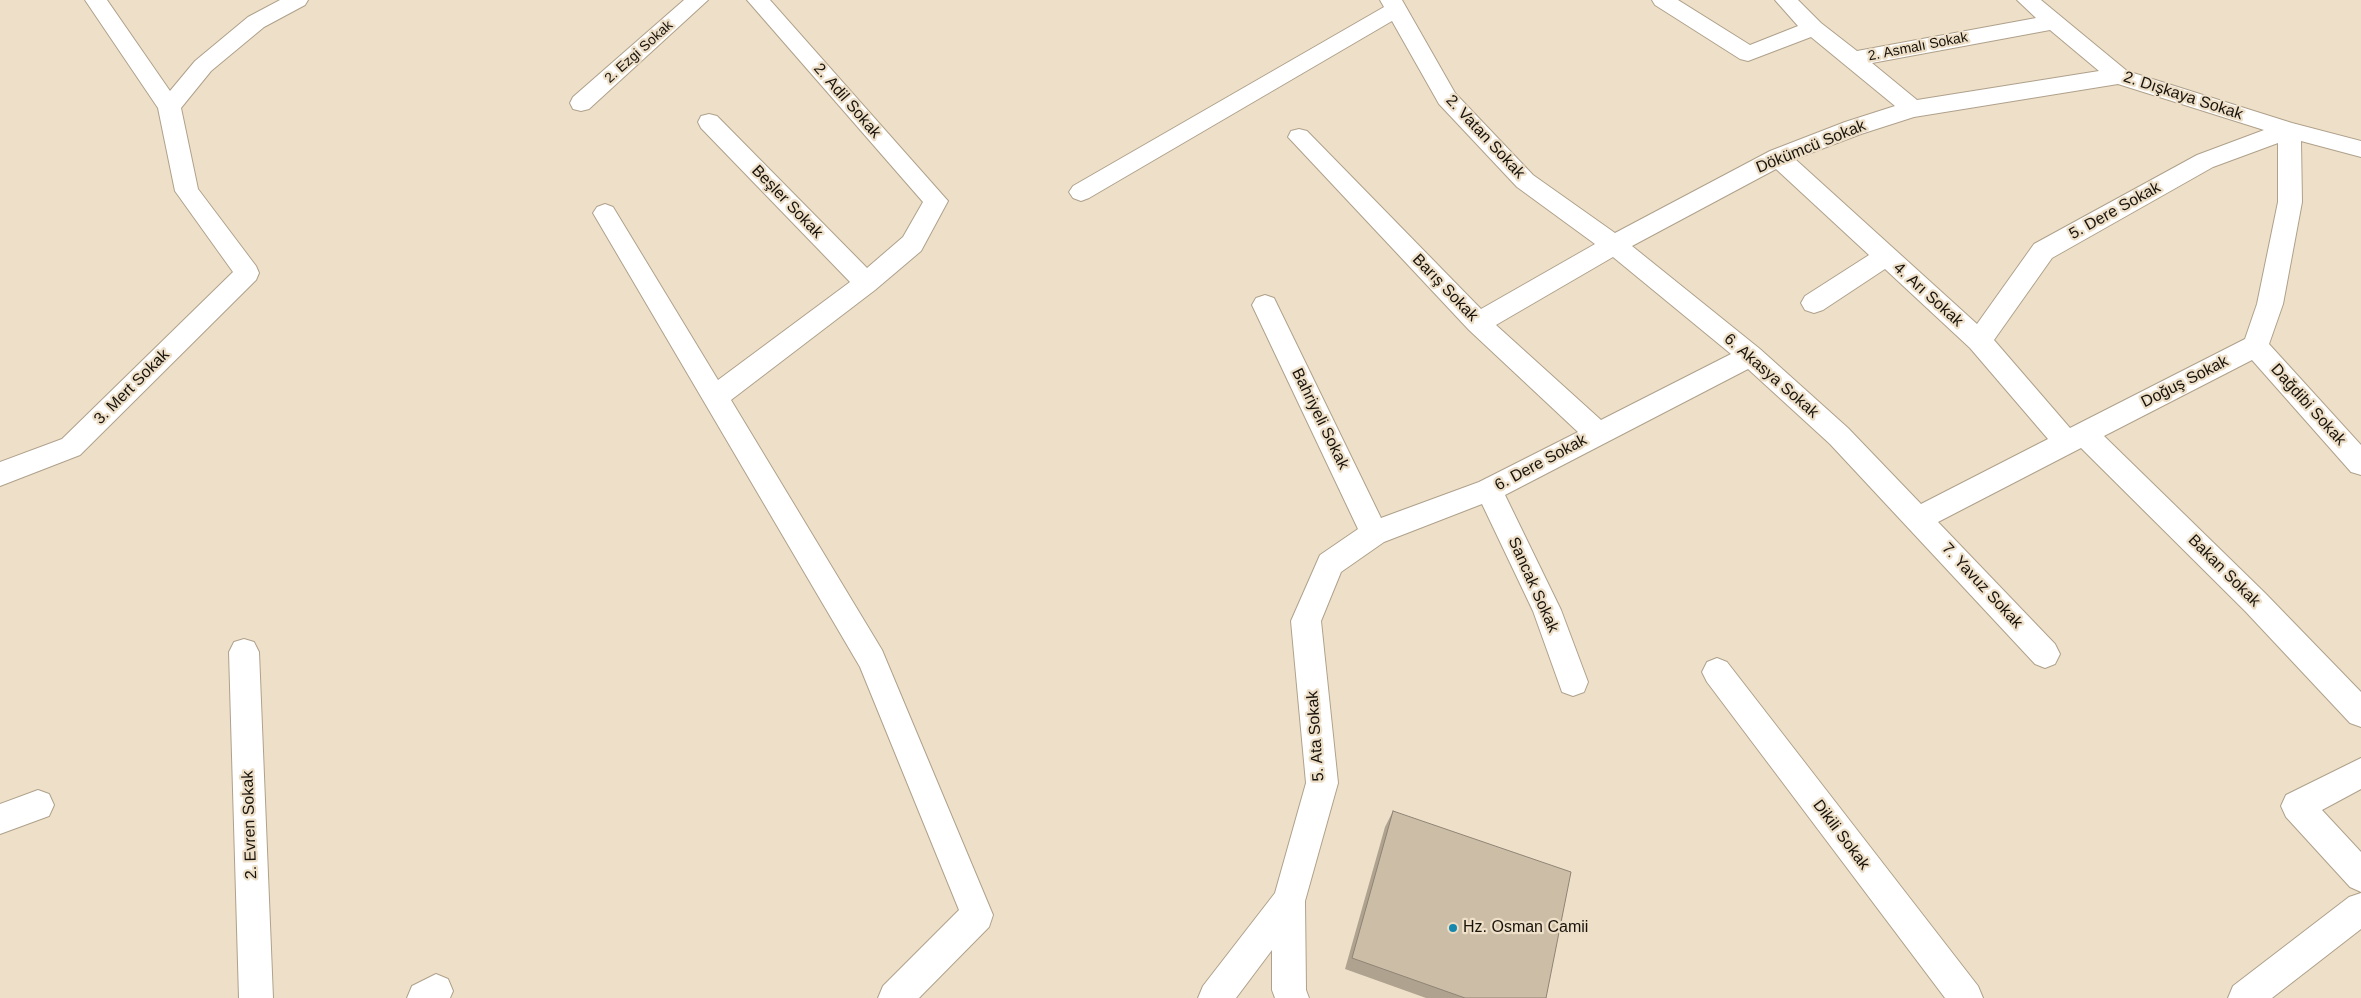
<!DOCTYPE html>
<meta charset="utf-8">
<style>
body{margin:0}
canvas{display:block;background:#eedfc8}
</style>
<canvas width="2361" height="998"></canvas>
<script>
const c = document.querySelector('canvas').getContext('2d');
c.lineJoin = 'round';
const toPath = rows => new Path2D(rows.map(r => 'M' + r).join(''));
function stroke(path, color, width, dash) { c.strokeStyle = color; c.lineWidth = width; c.lineCap = dash ? 'butt' : 'round'; c.setLineDash(dash || []); c.stroke(path); }
function fill(path, color) { c.fillStyle = color; c.fill(path, 'evenodd'); }
function label(font, color, halo, rows, align = 'center') {
  c.font = font + ' Arial,sans-serif'; c.lineWidth = 4.5; c.setLineDash([]); c.textBaseline = 'middle'; c.strokeStyle = halo; c.fillStyle = color; for (const [text, x, y, turn = 0] of rows) {
    c.save(); c.translate(x, y); c.rotate((+turn || 0) * Math.PI / 180); c.textAlign = isNaN(turn) ? turn : align; if (halo) c.strokeText(text, 0, 0); c.fillText(text, 0, 0); c.restore();
  }
}
const minor = toPath([
 [85,0,107,0,170,91,195,61,248,17,280,0,308,0,305,5,264,27,211,71,181,108,198,189,256,266,259,273,256,280,80,455,0,486,0,462,62,439,233,272,175,191,158,108,85,0],
 [684,0,708,0,589,109,581,111,573,109,570,103,573,97,684,0],
 [747,0,770,0,948,201,921,251,875,290,731,400,882,650,993,915,989,927,919,998,878,998,883,986,959,910,860,667,593,213,597,207,605,204,613,207,718,380,850,282,701,128,698,122,701,116,709,114,717,116,867,268,903,237,923,202,747,0],
 [1380,0,1402,0,1455,93,1533,175,1615,233,1770,151,1845,122,1895,106,1811,37,1748,61,1740,59,1655,5,1652,0,1678,0,1750,45,1798,26,1775,0,1798,0,1821,23,1857,51,2036,18,2017,0,2041,0,2127,71,2292,123,2361,141,2361,157,2301,141,2302,202,2283,304,2269,344,2361,445,2361,475,2351,472,2252,360,2104,436,2265,593,2361,692,2361,727,2350,723,2245,611,2081,448,1938,522,2055,644,2060,654,2055,664,2045,668,2035,664,1830,444,1748,369,1505,495,1561,610,1588,682,1584,692,1573,696,1562,692,1533,611,1482,504,1384,542,1341,572,1321,621,1338,783,1305,901,1306,990,1309,998,1275,998,1272,990,1272,950,1236,998,1198,998,1203,986,1275,893,1306,783,1291,621,1320,555,1358,529,1252,305,1256,298,1265,295,1274,298,1381,518,1479,482,1578,432,1469,330,1288,137,1291,131,1299,129,1307,131,1481,309,1595,244,1517,187,1439,104,1392,21,1089,198,1081,201,1073,198,1069,192,1073,186,1384,7,1380,0],
 [2050,30,2099,71,1917,100,1872,63,2050,30],
 [2118,84,2264,130,2197,155,2034,244,1977,324,1795,159,1861,134,1914,117,2118,84],
 [2278,143,2278,202,2257,304,2245,339,2070,428,1994,340,2052,258,2213,167,2278,143],
 [1776,169,1869,255,1805,296,1801,303,1805,310,1814,313,1823,310,1885,269,1970,348,2048,439,1921,504,1848,428,1760,349,1632,246,1776,169],
 [1613,257,1731,354,1601,420,1496,325,1613,257],
 [244,639,254,642,259,652,273,998,239,998,229,652,234,642,244,639],
 [1717,658,1727,662,1978,986,1983,998,1945,998,1707,682,1702,672,1707,662,1717,658],
 [2361,758,2361,789,2322,810,2361,852,2361,892,2350,887,2286,817,2281,806,2286,795,2361,758],
 [38,790,49,794,54,805,49,816,0,834,0,804,38,790],
 [2361,893,2361,929,2272,998,2228,998,2233,986,2349,897,2361,893],
 [436,974,448,979,453,991,450,998,407,998,412,986,436,974]
]);
stroke(minor, '#afa18b', 2);
fill(minor, '#fff');
fill(toPath([
 [1393,811,1546,998,1426,998,1345,969,1385,827]
]), '#afa390');
const building = toPath([
 [1393,811,1571,872,1546,998,1465,998,1352,958,1393,811]
]);
fill(building, '#ccbda7');
stroke(building, '#8f8475', 1);
for (const [x, y, r, color] of [
 [1453,928,5,"#1687ad"]
]) { const dot = new Path2D(); dot.arc(x, y, r, 0, 2 * Math.PI); c.fillStyle = color; c.fill(dot); stroke(dot, '#eedfc8', 2); }
label('14px', '#18130b', '#eedfc8', [
 ["2. Asmalı Sokak",1918,47,-11],
 ["2. Ezgi Sokak",639,52,-42]
]);
label('16px', '#18130b', '#eedfc8', [
 ["2. Dışkaya Sokak",2183,96,18],
 ["2. Adil Sokak",847,101,49],
 ["2. Vatan Sokak",1485,137,47],
 ["Dökümcü Sokak",1811,147,-22],
 ["Beşler Sokak",787,202,46],
 ["5. Dere Sokak",2115,211,-29],
 ["Barış Sokak",1445,288,46],
 ["4. Arı Sokak",1928,295,42],
 ["6. Akasya Sokak",1771,376,41],
 ["Doğuş Sokak",2185,382,-27],
 ["3. Mert Sokak",132,387,-45],
 ["Dağdibi Sokak",2308,405,48],
 ["Bahriyeli Sokak",1320,419,64],
 ["6. Dere Sokak",1541,463,-28],
 ["Bakan Sokak",2224,571,45],
 ["Sancak Sokak",1533,585,66],
 ["7. Yavuz Sokak",1982,586,47],
 ["5. Ata Sokak",1316,736,-94],
 ["2. Evren Sokak",250,825,-92],
 ["Dikili Sokak",1841,835,53]
]);
label('16px', '#18130b', '#eedfc8', [
 ["Hz. Osman Camii",1463,928]
], 'left');
</script>
